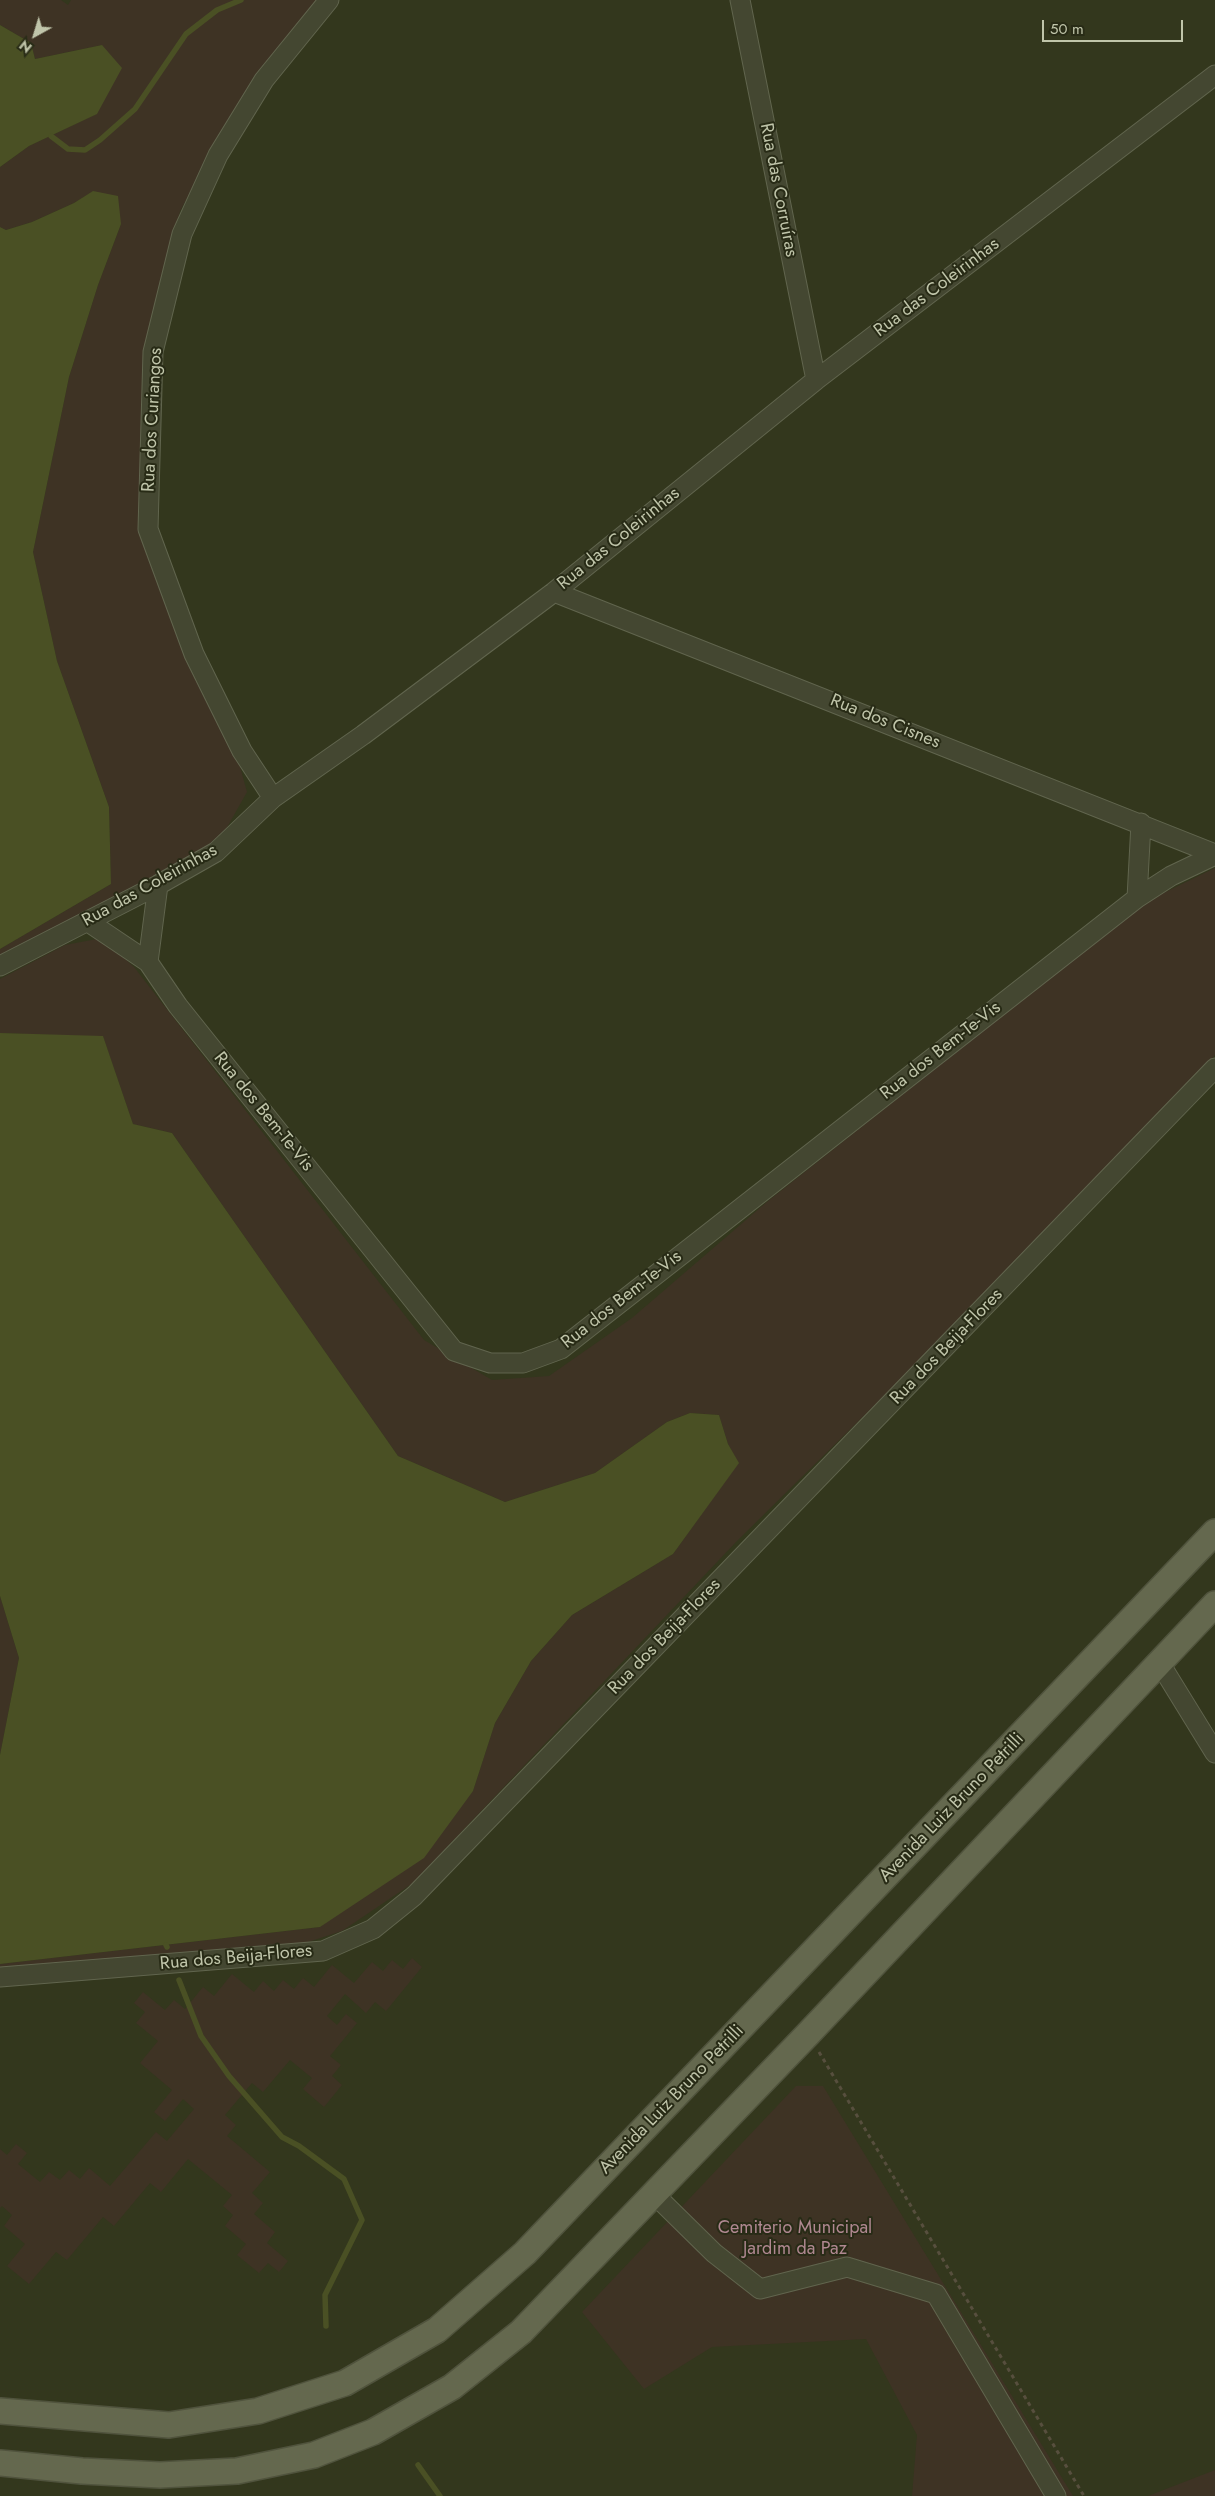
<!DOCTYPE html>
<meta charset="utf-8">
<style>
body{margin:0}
#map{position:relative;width:1215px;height:2496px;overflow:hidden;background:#33371d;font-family:Jost,sans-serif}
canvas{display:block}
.north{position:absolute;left:10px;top:10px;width:50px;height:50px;-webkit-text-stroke:4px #282b16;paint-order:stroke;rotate:219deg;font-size:14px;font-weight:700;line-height:20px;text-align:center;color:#c0c5aa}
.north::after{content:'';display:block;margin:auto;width:18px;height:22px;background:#c0c5aa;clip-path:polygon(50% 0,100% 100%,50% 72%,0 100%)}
.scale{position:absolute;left:1042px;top:20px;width:141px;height:22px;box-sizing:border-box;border:2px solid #c0c5aa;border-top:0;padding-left:6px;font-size:15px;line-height:18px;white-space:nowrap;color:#c0c5aa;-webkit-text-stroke:4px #282b16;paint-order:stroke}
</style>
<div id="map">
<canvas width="1215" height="2496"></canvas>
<div class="north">N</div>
<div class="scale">50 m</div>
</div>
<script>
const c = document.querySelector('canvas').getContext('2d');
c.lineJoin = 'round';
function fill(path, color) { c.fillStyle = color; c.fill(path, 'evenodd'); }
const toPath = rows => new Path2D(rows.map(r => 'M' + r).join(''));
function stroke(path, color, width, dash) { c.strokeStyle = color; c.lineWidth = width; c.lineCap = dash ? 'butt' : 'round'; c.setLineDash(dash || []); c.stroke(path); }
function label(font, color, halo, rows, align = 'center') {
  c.font = font + ' Jost,sans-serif'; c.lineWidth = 4; c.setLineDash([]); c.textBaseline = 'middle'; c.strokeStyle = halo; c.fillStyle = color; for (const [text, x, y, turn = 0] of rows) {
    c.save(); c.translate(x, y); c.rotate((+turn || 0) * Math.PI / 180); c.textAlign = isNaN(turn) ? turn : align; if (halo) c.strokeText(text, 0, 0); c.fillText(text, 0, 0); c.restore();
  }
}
fill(toPath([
 [0,0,61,0,68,5,71,0,321,0,221,138,180,211,165,281,139,513,237,756,247,792,221,838,162,877,0,957,0,949,111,884,109,807,57,661,33,552,69,377,98,285,121,224,94,191,74,203,32,222,6,230,0,227,0,167,29,146,96,114,102,45,35,59,31,43,0,25],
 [1215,868,1215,1055,1163,1113,956,1325,736,1542,413,1883,342,1931,302,1944,0,1972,0,1964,320,1927,473,1791,495,1723,531,1661,572,1615,673,1554,738,1463,728,1444,719,1415,690,1413,667,1422,595,1473,505,1502,398,1456,172,1133,133,1124,103,1037,0,1033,0,979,65,945,102,938,134,967,424,1340,492,1380,549,1376,632,1318,768,1201,1147,901],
 [0,1596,19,1658,0,1755],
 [412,1958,422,1967,386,2011,375,2002,366,2013,345,1994,327,2016,337,2025,346,2014,357,2023,330,2056,341,2065,332,2076,342,2085,324,2107,303,2089,312,2078,290,2060,263,2092,252,2083,225,2115,236,2125,227,2136,270,2172,252,2193,263,2203,254,2214,275,2232,267,2243,288,2261,279,2272,268,2263,259,2273,237,2255,246,2244,225,2226,233,2215,223,2206,232,2195,188,2159,161,2192,150,2183,114,2226,103,2217,67,2260,56,2252,29,2284,7,2266,25,2244,4,2226,12,2215,2,2206,0,2208,0,2149,7,2155,16,2144,27,2153,18,2164,40,2182,49,2172,60,2180,69,2170,80,2179,89,2168,110,2186,156,2132,167,2141,194,2109,183,2099,165,2121,154,2112,172,2090,140,2063,158,2041,136,2023,145,2012,134,2003,143,1992,165,2010,174,2000,185,2009,203,1987,214,1996,232,1974,254,1992,263,1981,274,1991,283,1980,294,1989,303,1978,314,1987,332,1965,354,1983,372,1962,383,1971,392,1960,403,1969],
 [796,2086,823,2086,1073,2496,912,2496,917,2435,866,2339,712,2347,644,2389,582,2312],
 [1215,2470,1215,2496,1148,2496]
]), '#3e3324');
fill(toPath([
 [0,25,31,43,35,59,102,45,122,68,97,114,29,146,0,167],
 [93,191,118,196,121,224,98,285,69,377,33,552,57,661,109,807,111,884,0,949,0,227,6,230,32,222,74,203],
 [0,1033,103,1036,133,1124,172,1133,398,1456,505,1502,595,1473,667,1422,690,1413,719,1415,728,1444,739,1463,673,1554,572,1615,531,1661,495,1723,473,1791,424,1858,320,1927,0,1964,0,1755,19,1658,0,1596]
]), '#4a5024');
stroke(toPath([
 [51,136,68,149,85,150,100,140,135,109,186,34,217,10,241,0],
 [166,1945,167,1947],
 [179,1980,201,2036,229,2076,282,2137,299,2146,344,2179,362,2220,325,2295,326,2326],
 [418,2465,440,2496]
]), '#4a5024', 5.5);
const minor = toPath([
 [740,0,816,380],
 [554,592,1215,854],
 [273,798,242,751,194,654,148,529,153,352,182,234,218,155,264,80,329,0],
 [1137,898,1141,823],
 [87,921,148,962,178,1006,454,1351,490,1363,523,1363,561,1349,1137,898,1171,876,1215,855],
 [148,962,158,885],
 [0,966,158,885,216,852,273,798,363,735,554,592,816,380,1215,75],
 [1159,1662,1215,1753],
 [0,1977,323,1951,373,1929,414,1896,1215,1068],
 [654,2194,714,2253,760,2289,847,2267,936,2294,1056,2496]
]);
const major = toPath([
 [0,2411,169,2425,258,2411,345,2383,437,2330,525,2253,1215,1532],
 [0,2463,82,2471,160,2475,237,2471,314,2455,373,2432,452,2387,521,2332,808,2034,1215,1604]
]);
stroke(minor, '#61654e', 21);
stroke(major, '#50533d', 28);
stroke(toPath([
 [819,2052,1084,2496]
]), '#574f3e', 3, [4, 4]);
stroke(minor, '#444731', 19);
stroke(major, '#64684e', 25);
label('18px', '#c0c5aa', '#282b16', [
 ["Rua das Corruíras",778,190,79],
 ["Rua das Coleirinhas",937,288,-37],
 ["Rua dos Curiangos",153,420,-87],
 ["Rua das Coleirinhas",619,539,-39],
 ["Rua dos Cisnes",885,722,22],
 ["Rua das Coleirinhas",150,886,-29],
 ["Rua dos Bem-Te-Vis",941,1051,-38],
 ["Rua dos Bem-Te-Vis",263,1112,51],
 ["Rua dos Bem-Te-Vis",622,1300,-38],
 ["Rua dos Beija-Flores",947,1347,-46],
 ["Rua dos Beija-Flores",665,1637,-46],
 ["Avenida Luiz Bruno Petrilli",952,1808,-46],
 ["Rua dos Beija-Flores",236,1958,-5],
 ["Avenida Luiz Bruno Petrilli",672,2100,-46]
]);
label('18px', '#b08891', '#282b16', [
 ["Cemiterio Municipal",795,2229],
 ["Jardim da Paz",795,2250]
]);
</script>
